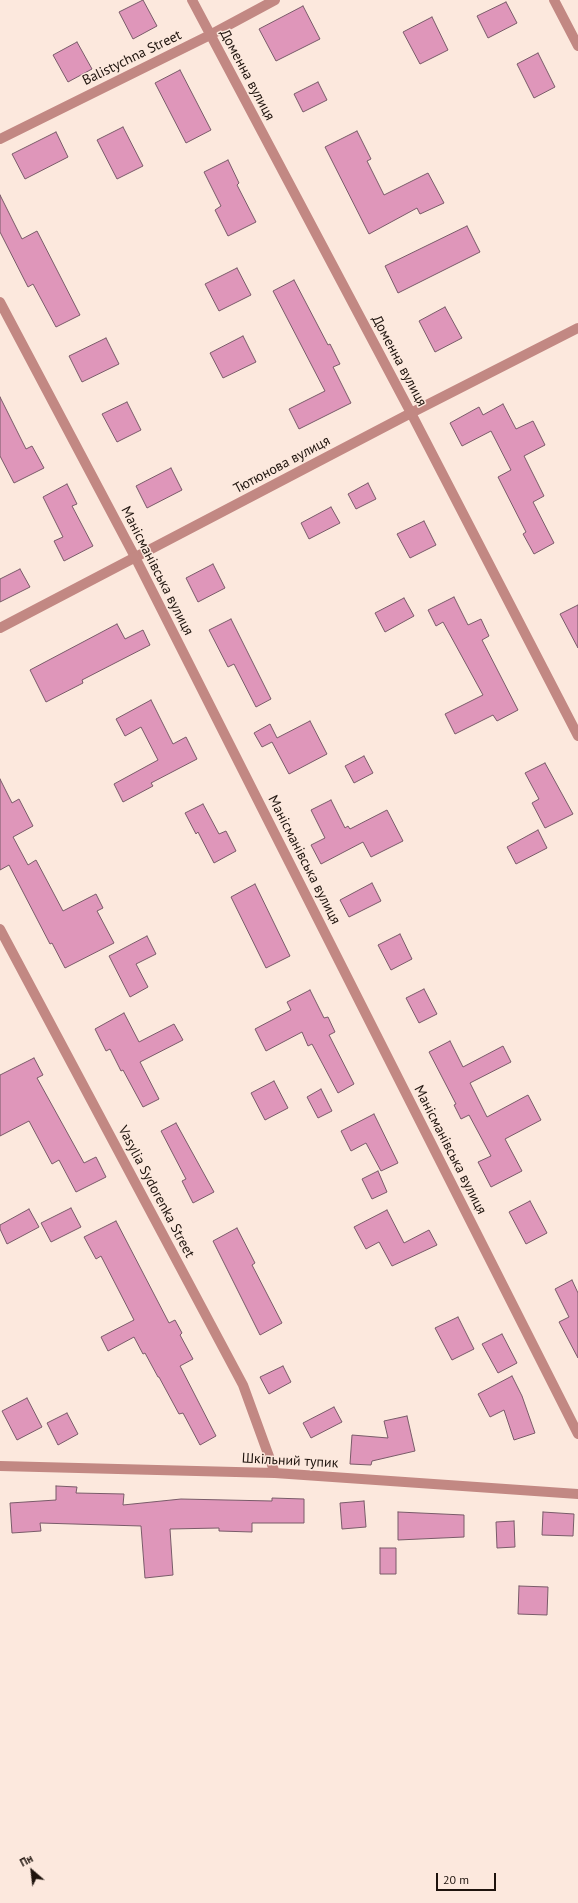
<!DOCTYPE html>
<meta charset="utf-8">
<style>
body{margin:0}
#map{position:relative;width:578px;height:1903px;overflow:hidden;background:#fce8dd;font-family:"PT Sans",sans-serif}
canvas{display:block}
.north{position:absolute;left:12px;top:1851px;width:40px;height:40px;-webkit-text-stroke:3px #fce8dd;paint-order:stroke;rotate:332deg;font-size:11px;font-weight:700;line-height:16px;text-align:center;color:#1e130d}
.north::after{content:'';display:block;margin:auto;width:14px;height:18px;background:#1e130d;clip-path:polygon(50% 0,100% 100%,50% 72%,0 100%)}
.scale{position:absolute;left:436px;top:1873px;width:60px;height:18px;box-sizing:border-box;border:2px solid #1e130d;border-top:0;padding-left:5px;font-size:12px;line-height:14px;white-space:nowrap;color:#1e130d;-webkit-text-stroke:3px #fce8dd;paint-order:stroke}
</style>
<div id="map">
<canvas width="578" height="1903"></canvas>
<div class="north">Пн</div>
<div class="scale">20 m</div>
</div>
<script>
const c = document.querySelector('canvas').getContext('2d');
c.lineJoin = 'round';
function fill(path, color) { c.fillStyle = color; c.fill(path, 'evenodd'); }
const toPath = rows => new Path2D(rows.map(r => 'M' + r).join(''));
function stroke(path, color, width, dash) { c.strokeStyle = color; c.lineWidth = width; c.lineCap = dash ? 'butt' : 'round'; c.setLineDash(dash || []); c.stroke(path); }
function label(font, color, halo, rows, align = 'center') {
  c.font = font + ' "PT Sans",sans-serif'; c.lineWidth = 3; c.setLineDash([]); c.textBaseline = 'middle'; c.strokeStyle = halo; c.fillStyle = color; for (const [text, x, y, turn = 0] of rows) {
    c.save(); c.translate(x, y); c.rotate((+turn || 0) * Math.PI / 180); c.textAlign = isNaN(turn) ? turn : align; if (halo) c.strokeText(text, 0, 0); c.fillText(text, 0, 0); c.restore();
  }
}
const building = toPath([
 [143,0,157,26,133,39,119,12,143,0],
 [506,2,517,23,488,38,477,16,506,2],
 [303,6,320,39,276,61,259,29,303,6],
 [432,17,448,50,420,64,403,32,432,17],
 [77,42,92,69,68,82,53,55,77,42],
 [538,53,555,87,534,98,517,64,538,53],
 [180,70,211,130,186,143,155,83,180,70],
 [318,82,327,100,303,112,294,94,318,82],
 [123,127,143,166,117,179,97,140,123,127],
 [357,131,371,159,367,161,384,195,428,173,444,203,420,214,417,208,369,234,325,147,357,131],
 [56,132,68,157,25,179,12,154,56,132],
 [228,160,239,183,237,185,256,222,228,236,215,210,221,206,204,172,228,160],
 [0,195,22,239,37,231,80,315,56,327,33,284,28,287,0,232,0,195],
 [467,226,480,252,398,293,385,266,467,226],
 [237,268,251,295,219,311,205,284,237,268],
 [294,280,328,345,330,344,340,364,333,367,351,403,299,429,289,409,325,391,273,291,294,280],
 [445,307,462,338,435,352,419,321,445,307],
 [243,336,256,362,223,378,210,353,243,336],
 [106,338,119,364,82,382,69,356,106,338],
 [0,397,26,449,32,446,44,468,14,483,0,456,0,397],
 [127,402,141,430,117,442,102,414,127,402],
 [503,404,516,429,533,421,545,445,524,456,544,496,533,502,554,543,534,554,523,534,526,532,498,477,511,470,491,431,462,446,450,423,479,407,483,415,503,404],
 [171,468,182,490,147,508,136,486,171,468],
 [368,483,376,499,356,509,348,494,368,483],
 [67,484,77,504,72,506,93,546,64,561,54,541,63,537,43,497,67,484],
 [331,507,340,523,309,539,301,523,331,507],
 [424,521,436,545,410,558,397,534,424,521],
 [213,564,225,588,198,602,186,578,213,564],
 [20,569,30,587,0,602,0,579,20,569],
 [454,597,468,625,481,619,489,636,482,640,518,710,497,721,493,715,455,734,445,714,483,695,443,622,436,626,428,610,454,597],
 [404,598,414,616,385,632,375,613,404,598],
 [578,605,578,648,560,614,578,605],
 [231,619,271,699,256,707,234,664,228,667,209,630,231,619],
 [117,624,125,639,143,630,150,645,82,680,83,683,46,702,30,670,117,624],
 [151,700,173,744,186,737,197,759,151,783,153,786,123,802,114,784,158,760,141,727,125,736,116,719,151,700],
 [310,721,327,754,289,774,272,742,262,747,254,733,270,724,277,738,310,721],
 [364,756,373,773,354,783,345,766,364,756],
 [545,763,573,814,545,828,532,803,539,799,525,773,545,763],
 [0,779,12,803,19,799,33,826,13,837,28,865,36,860,63,911,96,894,103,908,97,911,114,943,65,968,52,943,50,944,9,865,0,870,0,779],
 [331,800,345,828,348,826,350,829,387,810,403,841,371,857,363,842,321,864,311,845,325,838,311,810,331,800],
 [203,804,219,834,226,831,236,851,214,863,198,832,196,834,185,813,203,804],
 [538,830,547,848,516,864,507,847,538,830],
 [372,883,381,901,349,917,340,900,372,883],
 [255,884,290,956,266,968,231,897,255,884],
 [400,934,412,959,391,970,378,945,400,934],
 [147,936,156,954,136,964,148,987,130,997,109,956,147,936],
 [424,989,437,1014,419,1023,406,998,424,989],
 [310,990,324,1018,328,1017,335,1032,329,1035,354,1084,338,1093,312,1044,308,1046,302,1032,266,1051,255,1029,291,1010,287,1002,310,990],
 [124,1013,139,1042,174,1024,183,1040,140,1062,159,1099,143,1107,123,1070,121,1071,110,1049,106,1051,95,1029,124,1013],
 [450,1041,463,1067,503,1046,511,1062,470,1083,487,1117,528,1095,541,1120,505,1139,522,1171,491,1187,478,1162,491,1156,469,1115,461,1119,454,1105,456,1104,429,1052,450,1041],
 [34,1058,43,1075,37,1078,84,1163,96,1157,106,1177,76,1192,59,1160,52,1164,29,1121,0,1136,0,1075,34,1058],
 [274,1081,288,1108,265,1120,251,1093,274,1081],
 [321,1089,332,1111,318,1118,307,1097,321,1089],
 [374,1114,398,1163,381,1171,366,1143,351,1151,341,1131,374,1114],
 [176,1123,214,1192,193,1203,182,1181,186,1179,161,1131,176,1123],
 [378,1171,387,1192,372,1199,362,1179,378,1171],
 [530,1201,547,1233,526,1244,509,1212,530,1201],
 [71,1208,81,1227,51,1242,41,1223,71,1208],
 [29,1209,39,1227,7,1244,0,1229,0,1225,29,1209],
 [387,1210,404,1243,429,1230,437,1245,392,1266,379,1242,366,1249,354,1227,387,1210],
 [116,1221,169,1323,175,1320,182,1333,180,1335,193,1359,180,1366,216,1436,200,1445,183,1413,179,1414,159,1377,158,1377,145,1353,143,1354,134,1337,108,1351,101,1337,134,1320,101,1256,96,1259,84,1237,116,1221],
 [237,1228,255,1263,252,1265,282,1323,260,1335,213,1241,237,1228],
 [572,1280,578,1293,578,1358,559,1322,569,1317,555,1289,572,1280],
 [458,1317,474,1349,452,1360,435,1328,458,1317],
 [502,1334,517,1363,498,1373,482,1344,502,1334],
 [283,1366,291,1382,269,1394,260,1377,283,1366],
 [512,1376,522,1396,535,1433,514,1440,504,1410,490,1417,478,1394,512,1376],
 [27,1398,42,1427,17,1440,2,1411,27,1398],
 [334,1407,342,1422,311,1438,303,1423,334,1407],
 [67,1413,78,1434,58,1445,47,1423,67,1413],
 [407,1416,415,1451,372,1461,371,1465,350,1464,352,1435,388,1438,384,1421,407,1416],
 [56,1486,77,1487,76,1493,124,1494,123,1505,181,1499,272,1501,272,1498,304,1499,304,1523,252,1523,252,1532,219,1531,219,1528,170,1529,173,1575,145,1578,141,1526,40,1523,41,1531,12,1533,10,1503,56,1500,56,1486],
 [364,1501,366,1527,342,1529,340,1503,364,1501],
 [398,1512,464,1515,464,1537,398,1540,398,1512],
 [543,1512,574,1514,573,1536,542,1535,543,1512],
 [514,1521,515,1547,497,1548,496,1522,514,1521],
 [380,1548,396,1548,396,1574,380,1574,380,1548],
 [519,1586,548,1587,547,1615,518,1614,519,1586]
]);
fill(building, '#df96ba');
stroke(building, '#795b69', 1);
stroke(toPath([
 [192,0,411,413,578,736],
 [554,0,578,46],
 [0,139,210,35,275,0],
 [0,302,135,557,578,1434],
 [0,929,243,1385,275,1473],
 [0,1466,275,1473,578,1494]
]), '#c28883', 10);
stroke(toPath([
 [0,628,411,413,578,328]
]), '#c28883', 10);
label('14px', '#1e130d', '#fce8dd', [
 ["Balistychna Street",132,58,-26],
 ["Доменна вулиця",247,75,62],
 ["Доменна вулиця",399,361,62],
 ["Тютюнова вулиця",282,465,-28],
 ["Манісманівська вулиця",157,571,63],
 ["Манісманівська вулиця",304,860,63],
 ["Манісманівська вулиця",450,1150,63],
 ["Vasylia Sydorenka Street",156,1192,62],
 ["Шкільний тупик",290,1461,3]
]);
</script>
